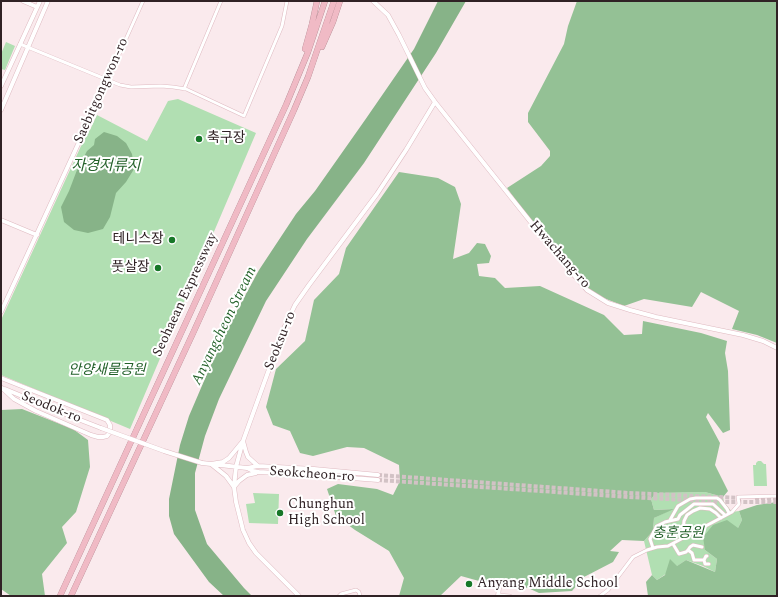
<!DOCTYPE html>
<meta charset="utf-8">
<style>
body{margin:0}
#map{position:relative;width:778px;height:597px;overflow:hidden;background:#faeaed;font-family:Spectral,serif}
canvas{display:block}
.frame{position:absolute;inset:0;border:2px solid #302225;pointer-events:none}
</style>
<div id="map">
<canvas width="778" height="597"></canvas>
<div class="frame"></div>
</div>
<script>
const c = document.querySelector('canvas').getContext('2d');
c.lineJoin = 'round';
function fill(path, color) { c.fillStyle = color; c.fill(path, 'evenodd'); }
const toPath = rows => new Path2D(rows.map(r => 'M' + r).join(''));
function stroke(path, color, width, dash) { c.strokeStyle = color; c.lineWidth = width; c.lineCap = dash ? 'butt' : 'round'; c.setLineDash(dash || []); c.stroke(path); }
function label(font, color, halo, rows, align = 'center') {
  c.font = font + ' Spectral,"Noto Sans KR",serif'; c.lineWidth = 4; c.setLineDash([]); c.textBaseline = 'middle'; c.strokeStyle = halo; c.fillStyle = color; for (const [text, x, y, turn = 0] of rows) {
    c.save(); c.translate(x, y); c.rotate((+turn || 0) * Math.PI / 180); c.textAlign = isNaN(turn) ? turn : align; if (halo) c.strokeText(text, 0, 0); c.fillText(text, 0, 0); c.restore();
  }
}
fill(toPath([
 [6,42,15,46,5,70,1,69,1,54],
 [178,99,256,133,130,429,1,375,1,320,87,133,90,130,97,115,147,141,168,101],
 [758,461,761,461,764,464,766,464,767,486,754,486,753,465,756,465,756,463],
 [705,492,723,497,724,502,732,512,739,511,742,520,738,528,705,550,717,559,715,572,703,566,686,560,657,580,652,575,644,541,653,531,654,518,672,509,654,510,651,499,656,493],
 [253,493,279,494,278,524,249,523,246,504,255,503]
]), '#b1dfb2');
fill(toPath([
 [577,1,777,1,777,343,757,335,732,329,739,311,701,292,692,307,644,299,624,306,601,297,588,288,569,269,519,205,507,188,541,166,550,156,550,151,528,122,528,113,564,44,568,26],
 [399,172,438,178,455,187,461,204,453,259,469,253,477,243,485,244,491,256,489,263,477,264,479,276,495,278,505,288,540,286,604,315,624,335,642,334,643,321,701,333,727,341,725,353,728,371,730,430,723,433,708,413,706,417,720,443,715,465,728,491,723,497,705,492,656,493,651,499,654,510,674,509,654,518,653,531,644,541,622,540,610,551,619,552,613,562,584,577,572,591,539,593,528,588,479,581,461,576,440,596,399,596,404,578,389,551,355,530,336,516,327,489,338,484,377,489,393,495,400,481,399,465,364,448,347,447,313,456,300,453,290,431,273,425,266,407,276,369,305,341,314,300,339,274,346,248],
 [22,409,73,429,88,440,90,467,76,512,62,527,67,543,42,574,45,596,11,596,1,589,1,410],
 [777,502,777,596,648,596,646,582,652,575,657,580,665,575,670,559,677,566,686,560,715,572,717,559,705,550,703,537,713,525,727,520,738,528,742,520,739,511,757,505]
]), '#94c195');
fill(toPath([
 [438,1,466,1,436,53,364,163,307,239,266,301,219,399,205,436,195,473,195,510,207,544,244,588,252,596,224,596,209,582,174,534,169,516,169,499,180,445,189,416,210,367,234,316,259,270,296,214,315,191,365,120,414,49],
 [104,132,117,136,126,143,132,154,134,169,126,182,116,193,110,217,103,229,88,233,74,230,64,222,61,207,69,191,77,170,87,151,94,145,95,139]
]), '#87b388');
stroke(toPath([
 [378,475,629,493,741,498],
 [378,480,629,497,724,502,777,502],
 [755,498,777,498]
]), '#d2c2c5', 4, [4, 2]);
const street = toPath([
 [20,44,120,85,131,87,161,86,173,87,186,89,244,116,282,26,287,1],
 [108,79,143,1],
 [184,89,221,1],
 [670,520,678,506,690,499,696,498,717,498,720,500,727,509,729,513],
 [684,538,683,532,684,521,687,515,693,511,700,508,710,509,716,513,721,518],
 [673,544,679,554,686,552,688,550,690,547,693,545,702,547],
 [653,548,650,539,657,526,665,522,678,519,680,515,694,504,713,504,725,515],
 [688,550,692,553,694,560,704,560,706,556,707,556],
 [704,560,705,564,709,564],
 [498,595,510,596],
 [339,596,341,594,356,590,359,592,360,596],
 [600,596,608,590,633,557,647,550,657,547,668,546,732,512,739,504,738,497,777,496]
]);
const secondary = toPath([
 [23,1,37,7],
 [373,1,388,15,399,35,425,88,435,102,565,265,587,290,608,303,630,310,656,317,743,335,763,341,777,348],
 [1,86,40,1],
 [1,110,48,1],
 [1,220,37,235],
 [1,312,108,79],
 [1,378,107,420,110,425,110,432,107,436,103,437,98,437,91,435,36,411,14,399,2,388],
 [5,389,70,416,101,428],
 [202,463,247,468,253,471,259,472,312,475,378,480],
 [247,468,258,466,314,469,378,475],
 [256,473,247,475,239,481,234,487,226,476,211,464,223,462,229,458,243,441,246,452,248,457,258,466],
 [299,596,256,553,249,543,243,530,236,502,234,487,236,467,243,441,284,328,295,305,309,285,377,194,406,150,435,102],
 [498,596,499,588]
]);
const highway = toPath([
 [322,47,333,22,340,1],
 [305,49,312,24,317,1],
 [60,596,286,105,308,52,325,1],
 [71,596,194,331,294,110,308,77,334,1]
]);
stroke(street, '#dfbac1', 4);
stroke(secondary, '#dfbac1', 5);
stroke(highway, '#ad858d', 6);
stroke(street, '#fff', 3);
stroke(secondary, '#fff', 4);
stroke(highway, '#f0bac5', 5.5);
const secondaryBridge = toPath([
 [101,428,164,451,202,463]
]);
stroke(secondaryBridge, '#dfbac1', 5, []);
stroke(secondaryBridge, '#fff', 4);
for (const [x, y, r, color] of [
 [199,139,4,"#177728"],
 [172,240,4,"#177728"],
 [158,268,4,"#177728"],
 [280,513,4,"#177728"],
 [469,584,4,"#177728"]
]) { const dot = new Path2D(); dot.arc(x, y, r, 0, 2 * Math.PI); c.fillStyle = color; c.fill(dot); stroke(dot, '#fff', 1.5); }
label('14px', '#302225', '#fff', [
 ["Saebitgongwon-ro",102,91,-66],
 ["Hwachang-ro",559,255,49],
 ["Seohaean Expressway",186,295,-65],
 ["Seoksu-ro",281,341,-68],
 ["Seodok-ro",51,408,22],
 ["Seokcheon-ro",312,475,4]
]);
label('14px', '#302225', '#fff', [
 ["축구장",207,139],
 ["테니스장",164,240,"right"],
 ["풋살장",150,268,"right"],
 ["Chunghun",288,505],
 ["High School",288,521],
 ["Anyang Middle School",477,584]
], 'left');
label('italic 14px', '#215f28', '#fff', [
 ["안양새물공원",107,371],
 ["충훈공원",678,534]
]);
label('italic 15px', '#24622a', '#fff', [
 ["자경저류지",106,167],
 ["Anyangcheon Stream",225,326,-64]
]);
</script>
